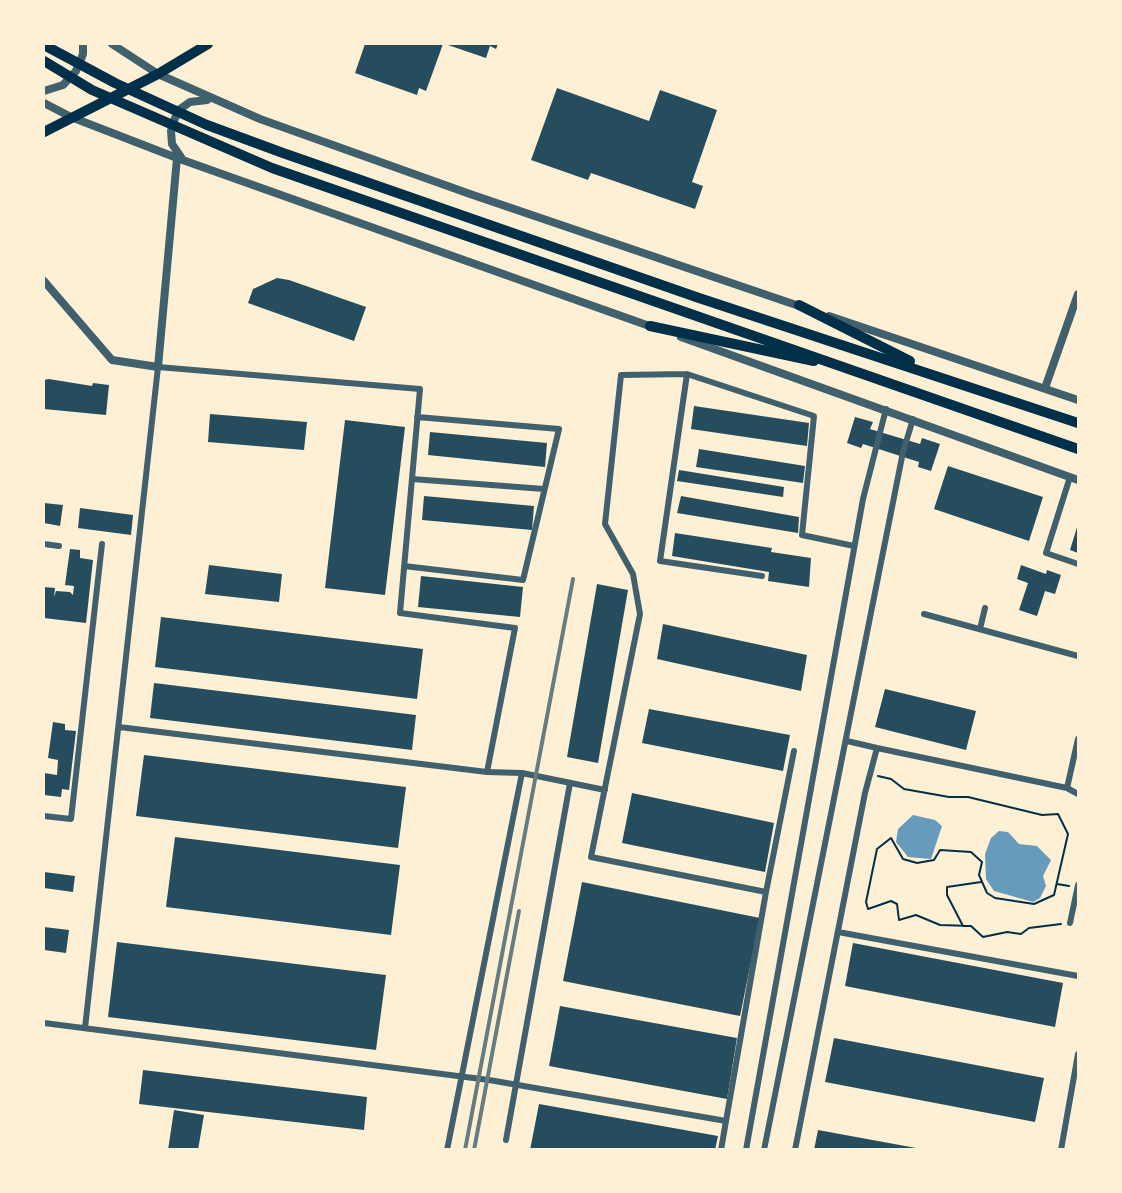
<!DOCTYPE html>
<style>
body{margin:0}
#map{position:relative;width:1122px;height:1193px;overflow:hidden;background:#fdf0d5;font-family:"Libre Baskerville",serif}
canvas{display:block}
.frame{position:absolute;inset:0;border:45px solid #fdf0d5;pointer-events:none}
</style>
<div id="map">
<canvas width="1122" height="1193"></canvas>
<div class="frame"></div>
</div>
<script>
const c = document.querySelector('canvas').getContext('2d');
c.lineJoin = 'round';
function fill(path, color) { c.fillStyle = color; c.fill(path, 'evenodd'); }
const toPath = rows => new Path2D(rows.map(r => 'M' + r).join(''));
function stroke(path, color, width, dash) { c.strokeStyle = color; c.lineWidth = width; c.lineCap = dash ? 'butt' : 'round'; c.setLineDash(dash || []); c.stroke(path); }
fill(toPath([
 [913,815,935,820,942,826,931,859,908,857,896,842,898,829],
 [999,831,1008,832,1019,844,1037,846,1051,860,1043,876,1046,886,1040,898,1033,902,994,891,986,879,985,854,991,838]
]), '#669bbc');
fill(toPath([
 [365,44,443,44,426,91,419,88,417,95,355,73],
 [445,44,498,44,496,49,490,46,486,58],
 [557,88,649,121,660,90,717,110,692,182,703,186,695,209,591,173,588,180,531,160],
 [277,278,289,280,366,307,354,341,248,303,253,289],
 [49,379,92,386,93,383,109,385,106,415,44,409,44,380],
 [694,406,809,423,807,446,691,429],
 [210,414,307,422,304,450,208,442],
 [855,417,873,422,870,429,920,444,922,438,940,444,931,471,918,467,919,462,863,444,861,448,847,443],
 [345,420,405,427,385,595,325,588],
 [430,432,547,443,545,467,428,455],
 [699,449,805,466,803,483,696,467],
 [948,466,1043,497,1029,541,934,509],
 [679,470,784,487,783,497,677,481],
 [424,496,534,506,532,530,422,520],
 [681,496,799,517,798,533,677,513],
 [44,503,63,505,60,526,44,523],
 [80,508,133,515,131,535,78,528],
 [1078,524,1078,553,1070,550],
 [675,533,772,548,771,552,811,558,809,587,768,581,769,572,672,556],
 [70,549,80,550,80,558,93,560,86,623,44,618,44,587,55,588,54,597,56,591,70,592,73,595,74,586,65,585],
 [209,565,282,574,279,602,205,594],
 [1021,565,1046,574,1047,570,1061,575,1055,594,1045,591,1037,616,1019,610,1028,583,1017,579],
 [421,576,523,587,520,617,418,607],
 [597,584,628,590,598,763,567,757],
 [161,617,423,649,417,699,155,667],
 [663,624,807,655,801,691,657,659],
 [154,683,416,715,412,750,150,718],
 [885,689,976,711,966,750,875,727],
 [649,709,790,735,783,771,642,743],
 [53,722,65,724,65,730,76,731,69,790,62,789,61,797,44,795,44,773,57,775,58,760,48,758],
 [144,755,406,787,398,848,136,816],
 [632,793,774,823,765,872,622,843],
 [175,837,400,865,391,935,166,907],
 [44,872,75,876,73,892,44,888],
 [582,882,760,918,740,1016,563,981],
 [44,927,69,930,66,953,44,950],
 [117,942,386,975,376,1050,108,1017],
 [853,943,1063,983,1055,1027,845,986],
 [560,1006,737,1038,727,1099,549,1066],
 [834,1038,1044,1078,1035,1122,825,1082],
 [143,1070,367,1097,364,1130,139,1104],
 [539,1104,718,1136,715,1150,530,1150],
 [174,1110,204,1115,198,1150,168,1150],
 [818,1130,916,1148,916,1150,814,1150]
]), '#264d5e');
stroke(toPath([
 [878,776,891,779,904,789,949,797,968,797,1042,815,1058,814,1068,834,1054,895,1034,904,995,898,987,893,979,875,982,862,971,852,940,850,934,860,917,863,903,859,891,838,877,849,866,902,868,909,891,901,897,904,899,920,916,915,940,925,971,926,983,937,1007,932,1021,934,1029,928,1061,924],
 [1057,884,1069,886],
 [963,926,947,895,947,887,981,882]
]), '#003049', 2);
stroke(toPath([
 [687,374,621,375,605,524,633,574,640,614,591,857,766,892,794,751],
 [1070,477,1046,553,1078,564],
 [412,479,544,489],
 [44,544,59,546],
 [404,566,523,580,559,429,417,417],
 [762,576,660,561,687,374,814,416,802,535,854,546],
 [924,614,1078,656],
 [980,629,985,608],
 [119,727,487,772],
 [877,748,1067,788,1078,739],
 [522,773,605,790],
 [1067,788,1078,794],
 [44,816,71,819,102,544],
 [1070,923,1078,885],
 [838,932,1078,976],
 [44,1023,489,1080,726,1121,766,892],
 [85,1028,158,367,420,389,400,613,515,628,487,772,522,773,447,1150],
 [506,1140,570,783],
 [721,1150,726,1121],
 [746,1150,863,499,886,409],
 [764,1150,903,452,913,419],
 [795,1150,865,793,877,748,847,741],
 [1061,1150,1078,1054]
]), '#3f606c', 6);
stroke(toPath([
 [112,44,158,74,260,119,470,194,802,307],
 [44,91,63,85,76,71,83,54,83,44],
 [44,103,71,117,177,158,655,328],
 [183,160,172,144,171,131,175,118,180,109,190,102,207,100],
 [44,281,112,360,158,367,177,158],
 [829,316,1078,400],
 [681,337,1078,480],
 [1045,388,1078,294]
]), '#3f606c', 8);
stroke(toPath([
 [44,45,115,83,207,125,283,153,699,298,1078,423],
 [44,61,92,90,272,168,1078,449],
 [44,132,158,74,208,44],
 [799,305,910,361],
 [650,326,814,361]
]), '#003049', 10);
stroke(toPath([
 [465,1150,573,579],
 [474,1150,519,911]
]), '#657d81', 4);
</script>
